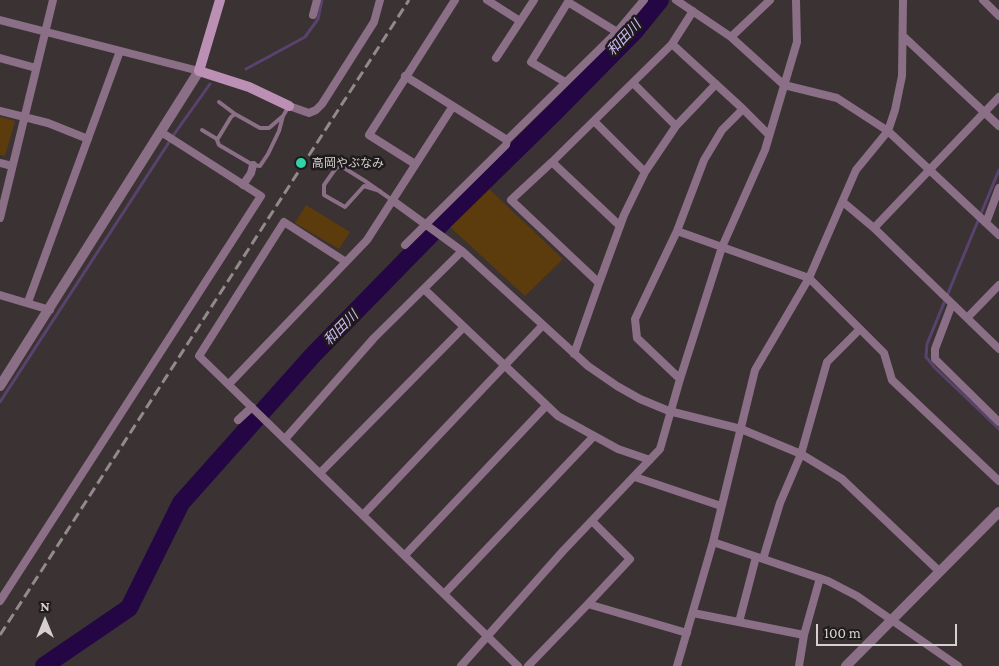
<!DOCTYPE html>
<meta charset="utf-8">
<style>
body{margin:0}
#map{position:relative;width:999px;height:666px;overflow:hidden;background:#3b3233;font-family:"Crimson Pro",serif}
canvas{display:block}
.north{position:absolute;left:20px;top:596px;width:50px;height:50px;-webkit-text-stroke:4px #1f1b1c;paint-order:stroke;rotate:0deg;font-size:14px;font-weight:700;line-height:20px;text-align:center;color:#d6d0d1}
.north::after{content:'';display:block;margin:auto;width:18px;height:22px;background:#d6d0d1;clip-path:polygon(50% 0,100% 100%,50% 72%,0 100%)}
.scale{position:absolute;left:816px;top:624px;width:141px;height:22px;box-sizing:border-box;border:2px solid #d6d0d1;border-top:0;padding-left:6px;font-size:15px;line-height:18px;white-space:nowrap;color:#d6d0d1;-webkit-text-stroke:4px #1f1b1c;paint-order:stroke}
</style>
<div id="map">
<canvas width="999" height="666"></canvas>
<div class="north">N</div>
<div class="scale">100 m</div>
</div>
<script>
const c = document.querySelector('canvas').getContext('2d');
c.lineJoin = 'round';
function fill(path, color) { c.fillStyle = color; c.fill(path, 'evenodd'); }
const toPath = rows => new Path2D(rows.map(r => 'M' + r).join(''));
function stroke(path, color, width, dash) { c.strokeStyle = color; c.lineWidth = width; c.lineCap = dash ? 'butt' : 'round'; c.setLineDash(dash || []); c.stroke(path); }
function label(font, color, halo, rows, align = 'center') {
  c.font = font + ' "Crimson Pro","Noto Sans JP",serif'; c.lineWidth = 5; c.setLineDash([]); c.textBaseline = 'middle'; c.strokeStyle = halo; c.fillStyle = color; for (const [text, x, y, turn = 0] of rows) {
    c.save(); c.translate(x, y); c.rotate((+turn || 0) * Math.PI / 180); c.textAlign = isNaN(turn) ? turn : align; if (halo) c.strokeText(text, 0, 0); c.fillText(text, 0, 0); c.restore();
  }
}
fill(toPath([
 [0,117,15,121,5,156,0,155],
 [488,188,563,259,525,296,449,226],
 [306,205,350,232,339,249,295,223]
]), '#5c3c0c');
stroke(toPath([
 [246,69,305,37,318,19,322,0],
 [999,170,927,344,926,357,935,368,999,429],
 [0,402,175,133,210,84]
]), '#59436e', 3);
stroke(toPath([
 [44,666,129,608,181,503,313,355,445,220,555,112,634,32,660,0]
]), '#240644', 18);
stroke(toPath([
 [219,102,235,114],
 [283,116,279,131,268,154,260,166,253,165,219,145,217,140,231,117,235,114,260,128,269,128,283,116,289,106],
 [202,130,217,139],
 [380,191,364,186,345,207,324,195,324,185,336,168,341,166,365,181,392,200]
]), '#8b6f86', 4);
stroke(toPath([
 [487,0,520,21],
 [676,0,731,37,784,85,837,98,888,131,999,235],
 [983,0,999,16],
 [313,15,317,0],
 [0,20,199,71],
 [903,36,999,126],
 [731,37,770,0],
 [672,44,693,11],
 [0,58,36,68],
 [496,58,534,0],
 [405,76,507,140],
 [565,82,531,62,568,2,617,32],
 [633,83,676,126],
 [716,84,676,126,645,172,624,215,599,283,511,200,552,162,672,44,743,109],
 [289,106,309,113,316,110,322,104,374,22,380,0],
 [0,111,48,123,88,139],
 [594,121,645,172],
 [552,162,620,226],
 [0,163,12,166],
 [415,164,369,135,455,0],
 [243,185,251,173,253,165],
 [392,200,462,251,588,366,617,386,640,399,669,411,741,429,801,454,842,479,940,572],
 [843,202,874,228,999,349],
 [0,218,53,0],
 [986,223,999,188],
 [874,228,999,97],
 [677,231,809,278,884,353,892,380,999,481],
 [405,245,506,145,507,140,617,32,644,0],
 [346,262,284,222,199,356,518,666],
 [424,289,558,416,618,449,650,460],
 [0,295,50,310],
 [28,302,120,51],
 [952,304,935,349,935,359,999,422],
 [967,318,999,285],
 [574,354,599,283],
 [680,379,722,247,765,150,797,42,796,0],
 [229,384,367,240,453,106],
 [238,420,252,407],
 [285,439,374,338,462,251],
 [320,473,464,327],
 [635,477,721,506],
 [363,515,543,325],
 [592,521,630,559,588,604,687,633],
 [713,542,828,581,857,596,958,666],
 [405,555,546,406],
 [763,559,780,503,801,454,827,362,860,329],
 [444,594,594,436],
 [0,601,261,196,161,132],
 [693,613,804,635,820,578],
 [739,622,756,557],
 [461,666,563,551,660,449,680,379,637,338,635,319,677,231,704,160,722,130,743,109,769,135],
 [528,666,588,604],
 [677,666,713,542,755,370,809,278,856,170,888,131,895,110,902,76,903,0],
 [799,666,804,635]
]), '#8b6f86', 8);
stroke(toPath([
 [0,386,199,71],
 [846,666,999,512]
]), '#8b6f86', 10);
stroke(toPath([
 [220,0,199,71,249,87,289,106]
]), '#bc90b4', 10);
stroke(toPath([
 [0,635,409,0]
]), '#928a8b', 3, [10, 5]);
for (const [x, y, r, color] of [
 [301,163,6,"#31d4a9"]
]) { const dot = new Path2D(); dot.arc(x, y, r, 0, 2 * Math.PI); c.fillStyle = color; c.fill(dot); stroke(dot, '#1f1b1c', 2); }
label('12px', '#d6d0d1', '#1f1b1c', [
 ["高岡やぶなみ",312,163]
], 'left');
label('italic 14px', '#ccb9f2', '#1f1b1c', [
 ["和田川",624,38,-47],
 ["和田川",341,328,-45]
]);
</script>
